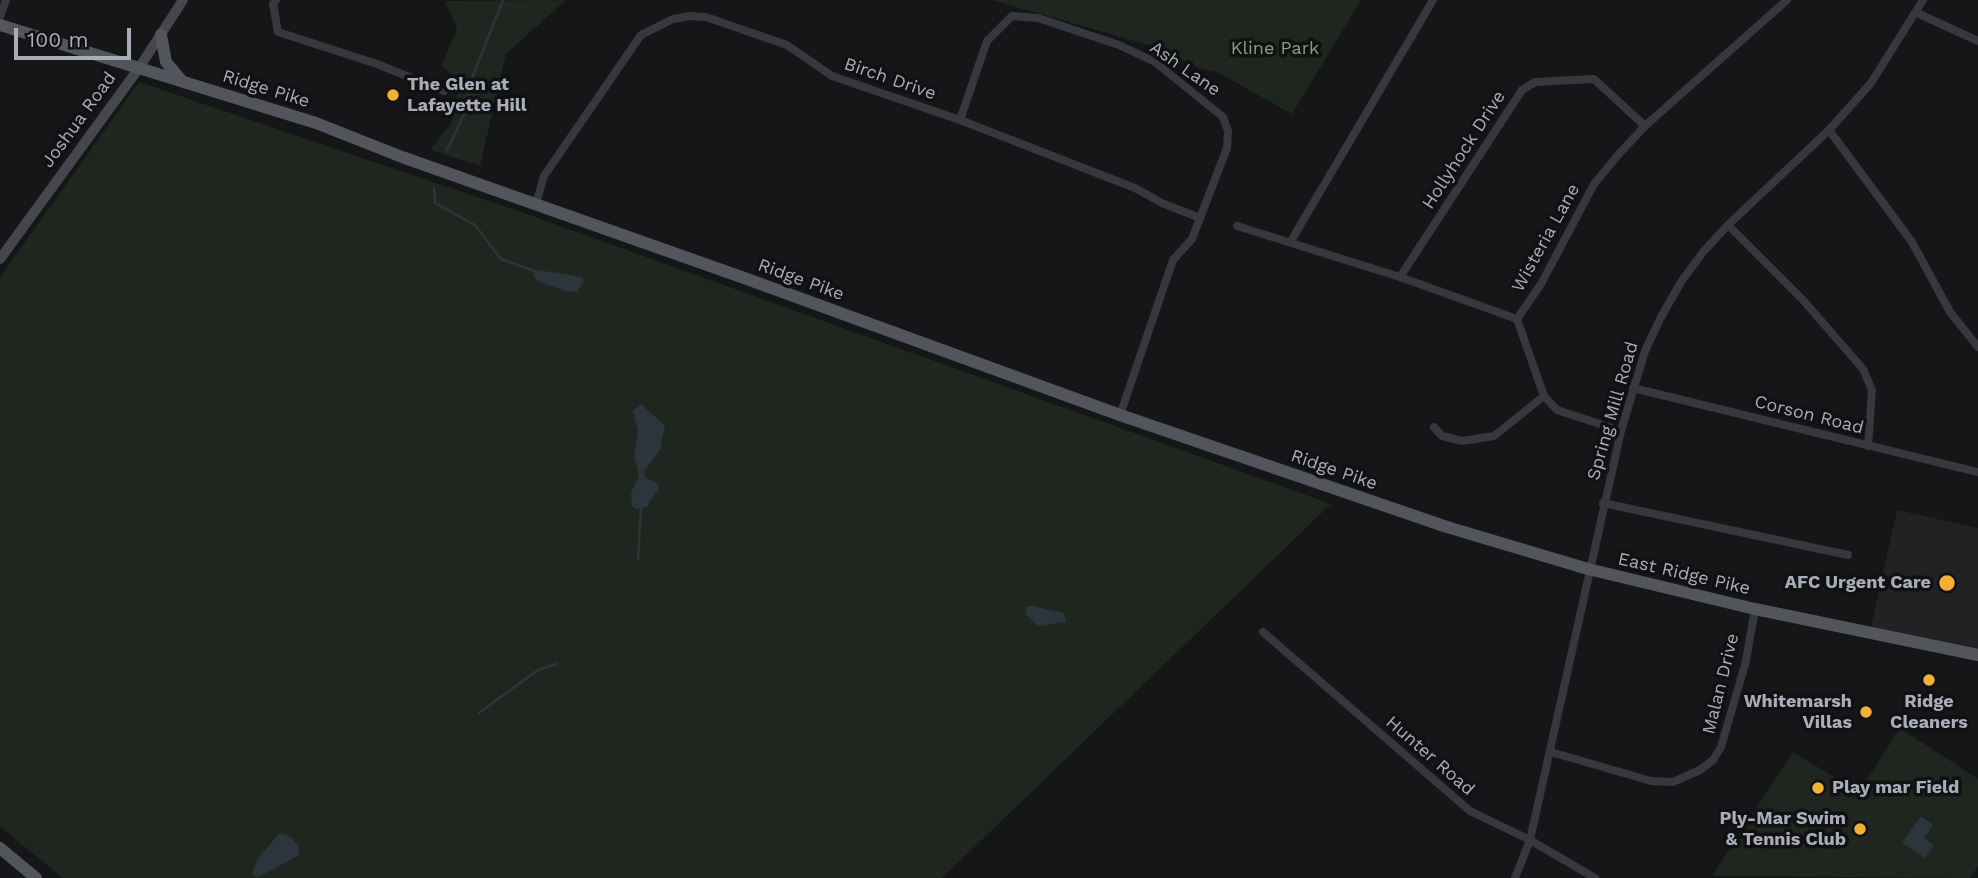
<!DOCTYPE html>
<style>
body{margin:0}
#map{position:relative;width:1978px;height:878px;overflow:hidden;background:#161618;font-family:"Work Sans",sans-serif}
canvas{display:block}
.scale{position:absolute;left:14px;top:28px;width:117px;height:32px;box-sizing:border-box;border:4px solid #a8adb8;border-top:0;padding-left:9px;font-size:21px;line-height:24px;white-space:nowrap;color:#a8adb8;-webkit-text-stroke:5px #111113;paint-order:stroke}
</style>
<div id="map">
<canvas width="1978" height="878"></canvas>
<div class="scale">100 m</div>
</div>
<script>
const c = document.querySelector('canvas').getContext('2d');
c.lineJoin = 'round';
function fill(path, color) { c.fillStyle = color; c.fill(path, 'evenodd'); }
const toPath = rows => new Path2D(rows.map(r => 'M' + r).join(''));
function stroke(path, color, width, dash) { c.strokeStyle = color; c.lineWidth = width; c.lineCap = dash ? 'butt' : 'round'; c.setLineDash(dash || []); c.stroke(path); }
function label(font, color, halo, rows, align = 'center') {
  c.font = font + ' "Work Sans",sans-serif'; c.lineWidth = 7; c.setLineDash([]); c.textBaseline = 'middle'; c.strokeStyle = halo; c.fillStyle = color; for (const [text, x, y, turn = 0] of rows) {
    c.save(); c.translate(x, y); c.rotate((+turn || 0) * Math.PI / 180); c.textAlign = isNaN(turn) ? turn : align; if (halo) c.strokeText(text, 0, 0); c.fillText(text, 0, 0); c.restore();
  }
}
fill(toPath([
 [1897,510,1978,528,1978,655,1870,632]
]), '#222225');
fill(toPath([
 [566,0,506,54,480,166,430,150,451,124,459,84,442,65,457,29,445,1],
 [992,0,1361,0,1292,114,1217,72,1201,69,1152,46],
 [139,82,524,213,1331,504,942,878,63,878,0,827,0,277],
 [1900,728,1978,779,1978,866,1970,878,1712,876,1793,752,1859,792]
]), '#1e261f');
fill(toPath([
 [538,270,582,277,584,281,577,292,566,291,537,281,533,274],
 [641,404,665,426,660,450,644,471,645,477,657,483,659,488,647,507,636,509,632,506,631,493,639,476,634,456,638,432,633,411],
 [1032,606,1064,613,1066,622,1038,626,1026,614,1026,607],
 [1921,816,1933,825,1924,838,1934,845,1925,858,1902,843],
 [279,834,285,834,293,839,299,847,299,855,266,873,257,877,252,874,258,858]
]), '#2c353c');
stroke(toPath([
 [447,150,465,112,472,78,503,0],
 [434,188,435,203,475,225,501,259,537,272],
 [638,560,641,507],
 [479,713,538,670,557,664]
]), '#2c353c', 2.5);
stroke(toPath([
 [276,0,273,4,278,32,377,64,444,91],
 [1917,13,1978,41],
 [0,17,6,0],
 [960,120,987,41,1012,16,1038,18,1119,45,1155,62,1223,117,1228,131,1227,148,1192,239,1173,260,1120,415],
 [1829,130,1912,242,1950,312,1978,347],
 [536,204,544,176,641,35,673,19,690,16,706,17,787,45,832,76,960,120,1135,188,1162,203,1200,218],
 [1728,225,1803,300,1863,369,1872,390,1868,446],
 [1237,226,1400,277,1517,319],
 [1291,241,1433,0],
 [1400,277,1522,90,1535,82,1594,79,1645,126],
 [1517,319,1541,284,1594,184,1619,154,1645,126,1787,0],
 [1517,319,1544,396,1557,410,1621,431],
 [1633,388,1978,472],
 [1434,427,1442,436,1462,441,1494,436,1544,396],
 [1603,503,1848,555],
 [1263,632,1470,811,1530,840,1595,878],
 [1551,752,1651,781,1673,782,1700,770,1713,760,1721,747,1746,661,1755,609],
 [1515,878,1530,840,1621,431,1645,351,1660,319,1681,282,1703,252,1728,225,1829,130,1871,83,1923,0]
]), '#37383d', 8);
stroke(toPath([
 [0,259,139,68,183,0]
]), '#45474d', 10);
stroke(toPath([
 [0,25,316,123,402,157,747,279,1120,415,1447,527,1588,569,1755,609,1978,655],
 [161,35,166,62,182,81],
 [0,848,36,878]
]), '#53555c', 12);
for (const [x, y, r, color] of [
 [393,95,7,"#f2b134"],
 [1947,583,9,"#f2b134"],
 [1929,680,7,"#f2b134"],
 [1866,712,7,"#f2b134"],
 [1818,788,7,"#f2b134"],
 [1860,829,7,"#f2b134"]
]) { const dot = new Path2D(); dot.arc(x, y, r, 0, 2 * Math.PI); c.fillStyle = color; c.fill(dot); stroke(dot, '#111113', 2.5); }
label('18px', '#7fa381', '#111113', [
 ["Kline Park",1275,49]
]);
label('18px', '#a8adb8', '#111113', [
 ["Ash Lane",1185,69,35],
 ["Birch Drive",890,79,19],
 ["Ridge Pike",266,89,17],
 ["Joshua Road",79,120,-54],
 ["Hollyhock Drive",1464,150,-57],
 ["Wisteria Lane",1546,238,-61],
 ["Ridge Pike",801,280,20],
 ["Spring Mill Road",1613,411,-74],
 ["Corson Road",1809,415,14],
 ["Ridge Pike",1334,470,19],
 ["East Ridge Pike",1684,574,13],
 ["Malan Drive",1721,684,-76],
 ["Hunter Road",1430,756,41]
]);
label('bold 18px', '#a8adb8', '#111113', [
 ["The Glen at",407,85,"left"],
 ["Lafayette Hill",407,106,"left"],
 ["AFC Urgent Care",1931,583],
 ["Whitemarsh",1852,702],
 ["Villas",1852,723],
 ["Ridge",1929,702,"center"],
 ["Cleaners",1929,723,"center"],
 ["Play mar Field",1832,788,"left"],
 ["Ply-Mar Swim",1846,819],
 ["& Tennis Club",1846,840]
], 'right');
</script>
